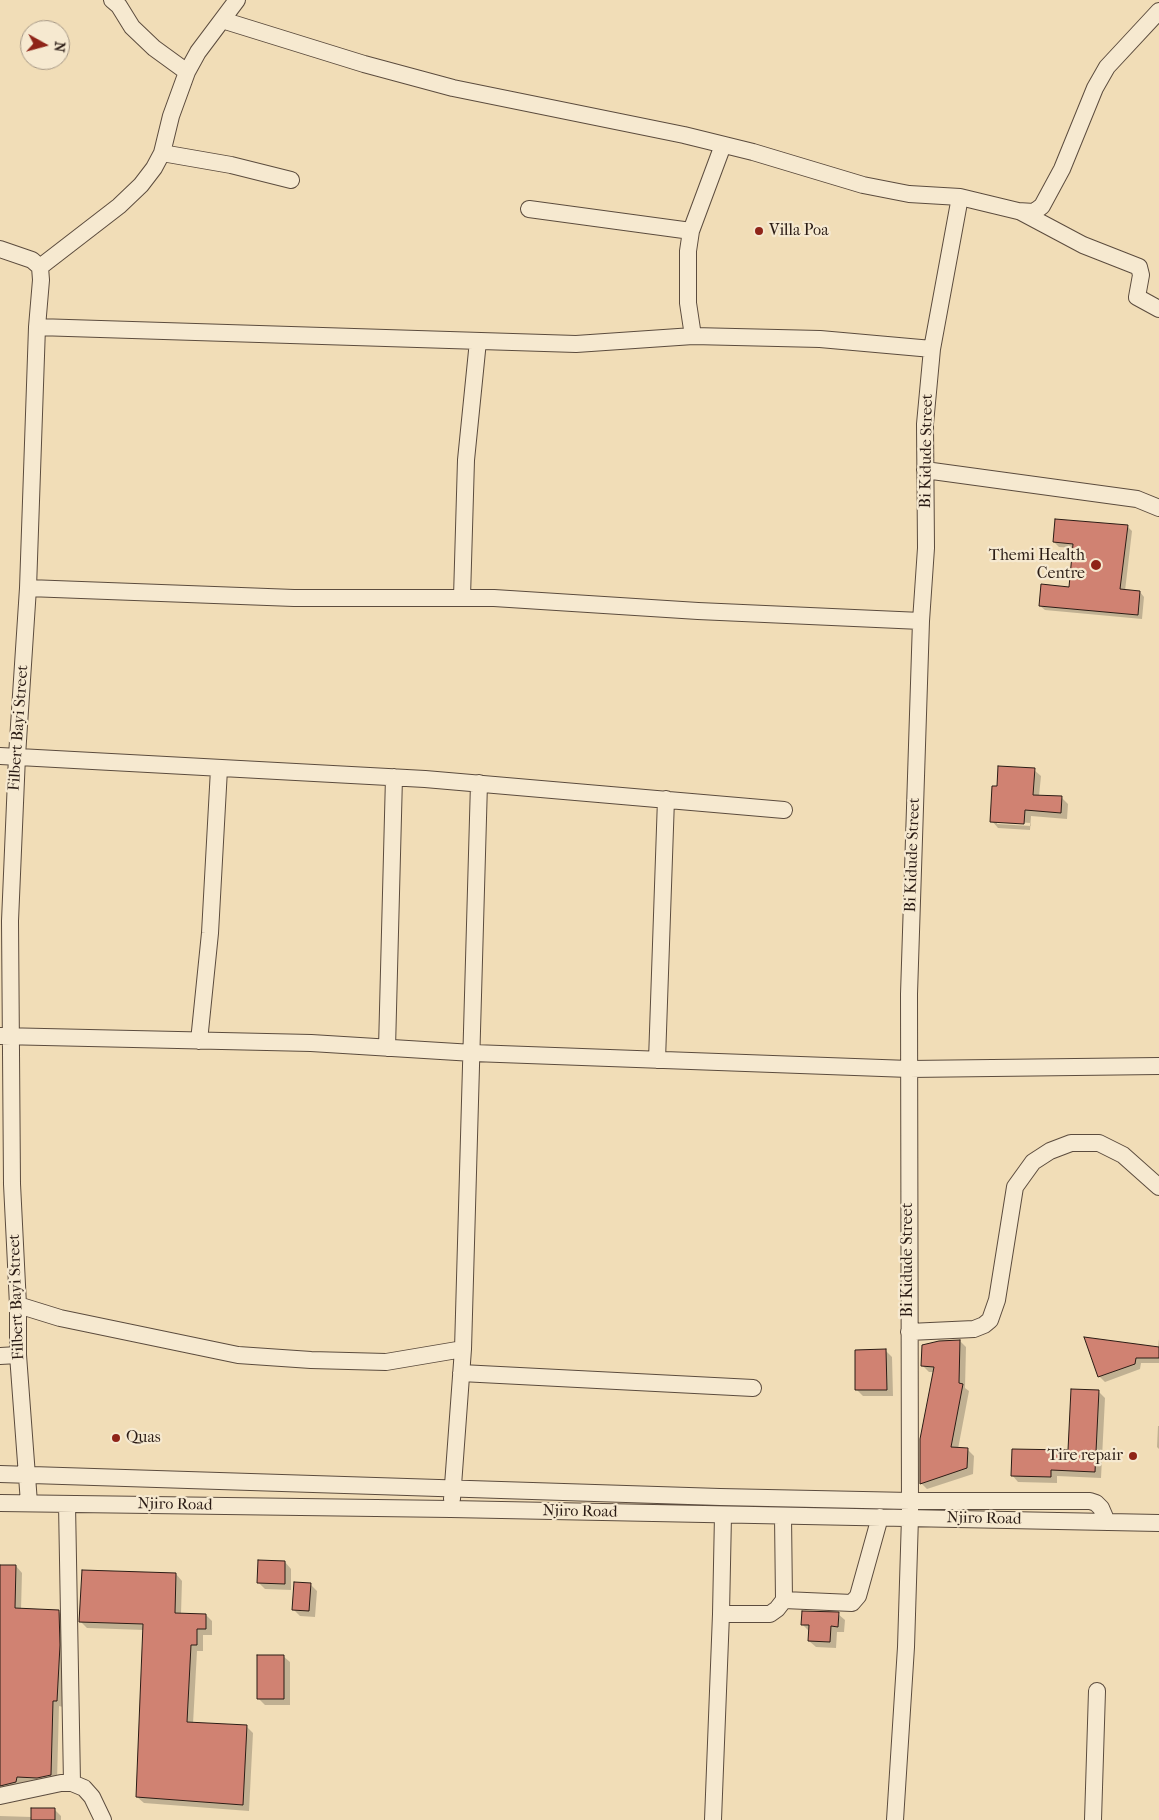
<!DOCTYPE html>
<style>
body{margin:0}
#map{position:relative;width:1159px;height:1820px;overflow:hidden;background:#f1ddb7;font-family:"IM FELL French Canon",serif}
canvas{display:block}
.north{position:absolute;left:20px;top:20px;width:50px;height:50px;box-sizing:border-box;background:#f6e9d0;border:1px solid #a59785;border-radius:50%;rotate:97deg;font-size:14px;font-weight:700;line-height:20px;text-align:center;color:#2b1c15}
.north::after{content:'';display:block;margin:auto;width:18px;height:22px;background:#8f2418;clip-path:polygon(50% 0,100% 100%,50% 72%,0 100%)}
</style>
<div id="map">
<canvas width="1159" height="1820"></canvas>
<div class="north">N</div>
</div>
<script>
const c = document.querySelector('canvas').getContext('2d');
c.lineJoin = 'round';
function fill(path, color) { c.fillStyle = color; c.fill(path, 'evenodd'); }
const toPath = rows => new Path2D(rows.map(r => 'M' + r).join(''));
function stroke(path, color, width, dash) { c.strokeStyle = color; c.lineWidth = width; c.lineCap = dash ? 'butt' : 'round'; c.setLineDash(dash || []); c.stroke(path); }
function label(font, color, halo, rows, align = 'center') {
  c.font = font + ' "IM FELL French Canon",serif'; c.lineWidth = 4.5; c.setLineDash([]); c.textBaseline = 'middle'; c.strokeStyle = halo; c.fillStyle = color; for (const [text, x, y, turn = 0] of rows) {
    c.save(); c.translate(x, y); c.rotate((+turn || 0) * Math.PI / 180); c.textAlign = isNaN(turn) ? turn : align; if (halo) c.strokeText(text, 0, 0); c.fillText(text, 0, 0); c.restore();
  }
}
fill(toPath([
 [1127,526,1132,531,1125,591,1140,592,1144,597,1142,619,1045,610,1040,606,1070,588,1074,548,1059,547,1054,542],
 [1034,770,1041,776,1039,796,1062,798,1068,804,1067,819,1031,816,1030,830,998,828,992,821,998,788],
 [997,821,1031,823,1031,826,997,824],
 [1086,1339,1158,1348,1159,1339,1159,1363,1141,1363,1140,1369,1105,1382,1099,1376],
 [960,1341,966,1347,965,1388,969,1391,958,1449,967,1449,974,1456,973,1474,927,1489,921,1483,934,1372,929,1372,923,1366],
 [885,1350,892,1357,893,1396,863,1396,856,1389],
 [1098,1391,1105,1398,1101,1478,1057,1476,1057,1483,1018,1482,1012,1475,1069,1452],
 [1158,1426,1159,1426,1159,1449,1157,1447],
 [285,1562,291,1569,291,1590,265,1589,259,1583],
 [0,1565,16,1566,22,1573,21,1610,58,1611,65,1618,63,1707,59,1706,57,1781,0,1792],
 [176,1574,182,1581,181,1614,206,1615,212,1621,212,1635,203,1635,203,1651,197,1651,193,1724,246,1726,253,1733,249,1811,144,1803,137,1797,144,1630,87,1628,80,1621],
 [311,1585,317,1591,315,1617,300,1616,293,1609],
 [838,1614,845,1620,844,1632,837,1632,836,1648,816,1647,809,1641,809,1631,802,1624],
 [283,1656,290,1662,290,1705,265,1705,258,1698],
 [54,1809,61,1816,61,1820,0,1820,0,1816,32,1817]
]), '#0003');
const building = toPath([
 [1055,519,1128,525,1120,589,1140,591,1138,615,1039,606,1041,584,1069,587,1073,544,1053,542,1055,519],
 [998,766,1035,768,1033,795,1062,796,1061,813,1025,810,1024,824,990,822,992,786,997,786,998,766],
 [1084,1337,1159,1347,1159,1358,1136,1358,1135,1364,1098,1377,1084,1337],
 [960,1340,959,1383,963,1384,951,1447,968,1448,967,1468,920,1484,920,1439,934,1367,921,1366,922,1345,939,1341,960,1340],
 [886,1349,887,1390,855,1390,855,1350,886,1349],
 [1071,1389,1099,1390,1095,1472,1051,1470,1051,1477,1011,1476,1012,1449,1068,1450,1071,1389],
 [258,1560,285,1561,285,1584,257,1583,258,1560],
 [0,1565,16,1565,15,1608,59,1610,60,1645,57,1701,53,1701,51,1775,37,1778,17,1777,16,1782,0,1786,0,1565],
 [82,1570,176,1573,175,1613,206,1614,206,1629,197,1629,197,1645,191,1645,187,1722,247,1725,243,1805,136,1797,143,1624,79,1622,82,1570],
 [294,1582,311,1583,309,1611,292,1610,294,1582],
 [802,1611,839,1612,838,1627,831,1626,830,1642,808,1641,809,1625,801,1625,802,1611],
 [257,1655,284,1655,284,1699,257,1699,257,1655],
 [31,1808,55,1808,55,1820,31,1820,31,1808]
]);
fill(building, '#d08272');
stroke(building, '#2b1c15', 1);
const minor = toPath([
 [112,0,119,6,132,27,154,48,187,72],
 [222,20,364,64,453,88,684,135,753,152,863,185,909,194,960,197,1018,211,1034,212,1042,206,1062,169,1095,88,1107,67,1159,11],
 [162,153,231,165,291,180],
 [529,209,691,231],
 [1021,212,1083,245,1139,267,1141,275,1137,297,1159,309],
 [0,249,32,260,40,267,41,280,37,327,28,588,17,756,10,921,12,1184,18,1305,18,1355,29,1503],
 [40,267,119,206,141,185,154,168,162,153,171,116,187,72,198,52,237,0],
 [37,327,576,344,693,336,820,339,932,349],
 [693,336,688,303,688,251,691,231,723,145],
 [925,470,1137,499,1159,508],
 [28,588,294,598,494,598,698,611,921,621],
 [462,597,466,460,478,341],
 [0,756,425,779,784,810],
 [0,1036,311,1043,473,1053,909,1069,1159,1066],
 [199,1041,210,933,219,769],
 [387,1048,394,777],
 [657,1060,666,799],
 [18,1305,60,1318,238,1355,311,1360,386,1362,463,1349],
 [909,1332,974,1329,984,1325,990,1320,997,1300,1015,1187,1033,1162,1050,1151,1071,1143,1099,1143,1123,1155,1159,1187],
 [0,1356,18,1355],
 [461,1373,753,1388],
 [0,1474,720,1497,910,1501,1090,1501,1096,1503,1101,1508,1107,1522],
 [452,1499,463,1349,479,783],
 [0,1503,451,1509,1159,1523],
 [67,1504,72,1783],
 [784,1600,852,1603,858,1596,880,1517],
 [721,1614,770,1614,777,1609,784,1600,783,1516],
 [0,1796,61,1783,72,1783,84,1788,92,1797,103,1820],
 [713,1820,721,1614,723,1515],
 [895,1820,906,1647,910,1517,909,994,921,621,926,548,925,424,932,349,960,197],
 [1093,1820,1097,1691]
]);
stroke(minor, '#5c4c3e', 18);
stroke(minor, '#f6e9d0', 16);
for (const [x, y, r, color] of [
 [759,231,5,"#8f2418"],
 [1096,565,6,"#8f2418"],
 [116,1438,5,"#8f2418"],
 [1133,1456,5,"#8f2418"]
]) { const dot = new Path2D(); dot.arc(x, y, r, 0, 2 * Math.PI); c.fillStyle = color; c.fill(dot); stroke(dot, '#f6e9d0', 2); }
label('16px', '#2b1c15', '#f6e9d0', [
 ["Villa Poa",769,231],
 ["Themi Health",1085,556,"right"],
 ["Centre",1085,574,"right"],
 ["Quas",126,1438],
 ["Tire repair",1123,1456,"right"]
], 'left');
label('16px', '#2b1c15', '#f6e9d0', [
 ["Bi Kidude Street",927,451,-89],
 ["Filbert Bayi Street",19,728,-86],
 ["Bi Kidude Street",913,855,-88],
 ["Bi Kidude Street",908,1260,-90],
 ["Filbert Bayi Street",17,1297,-92],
 ["Njiro Road",175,1505,1],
 ["Njiro Road",580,1512,1],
 ["Njiro Road",984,1519,1]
]);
</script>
